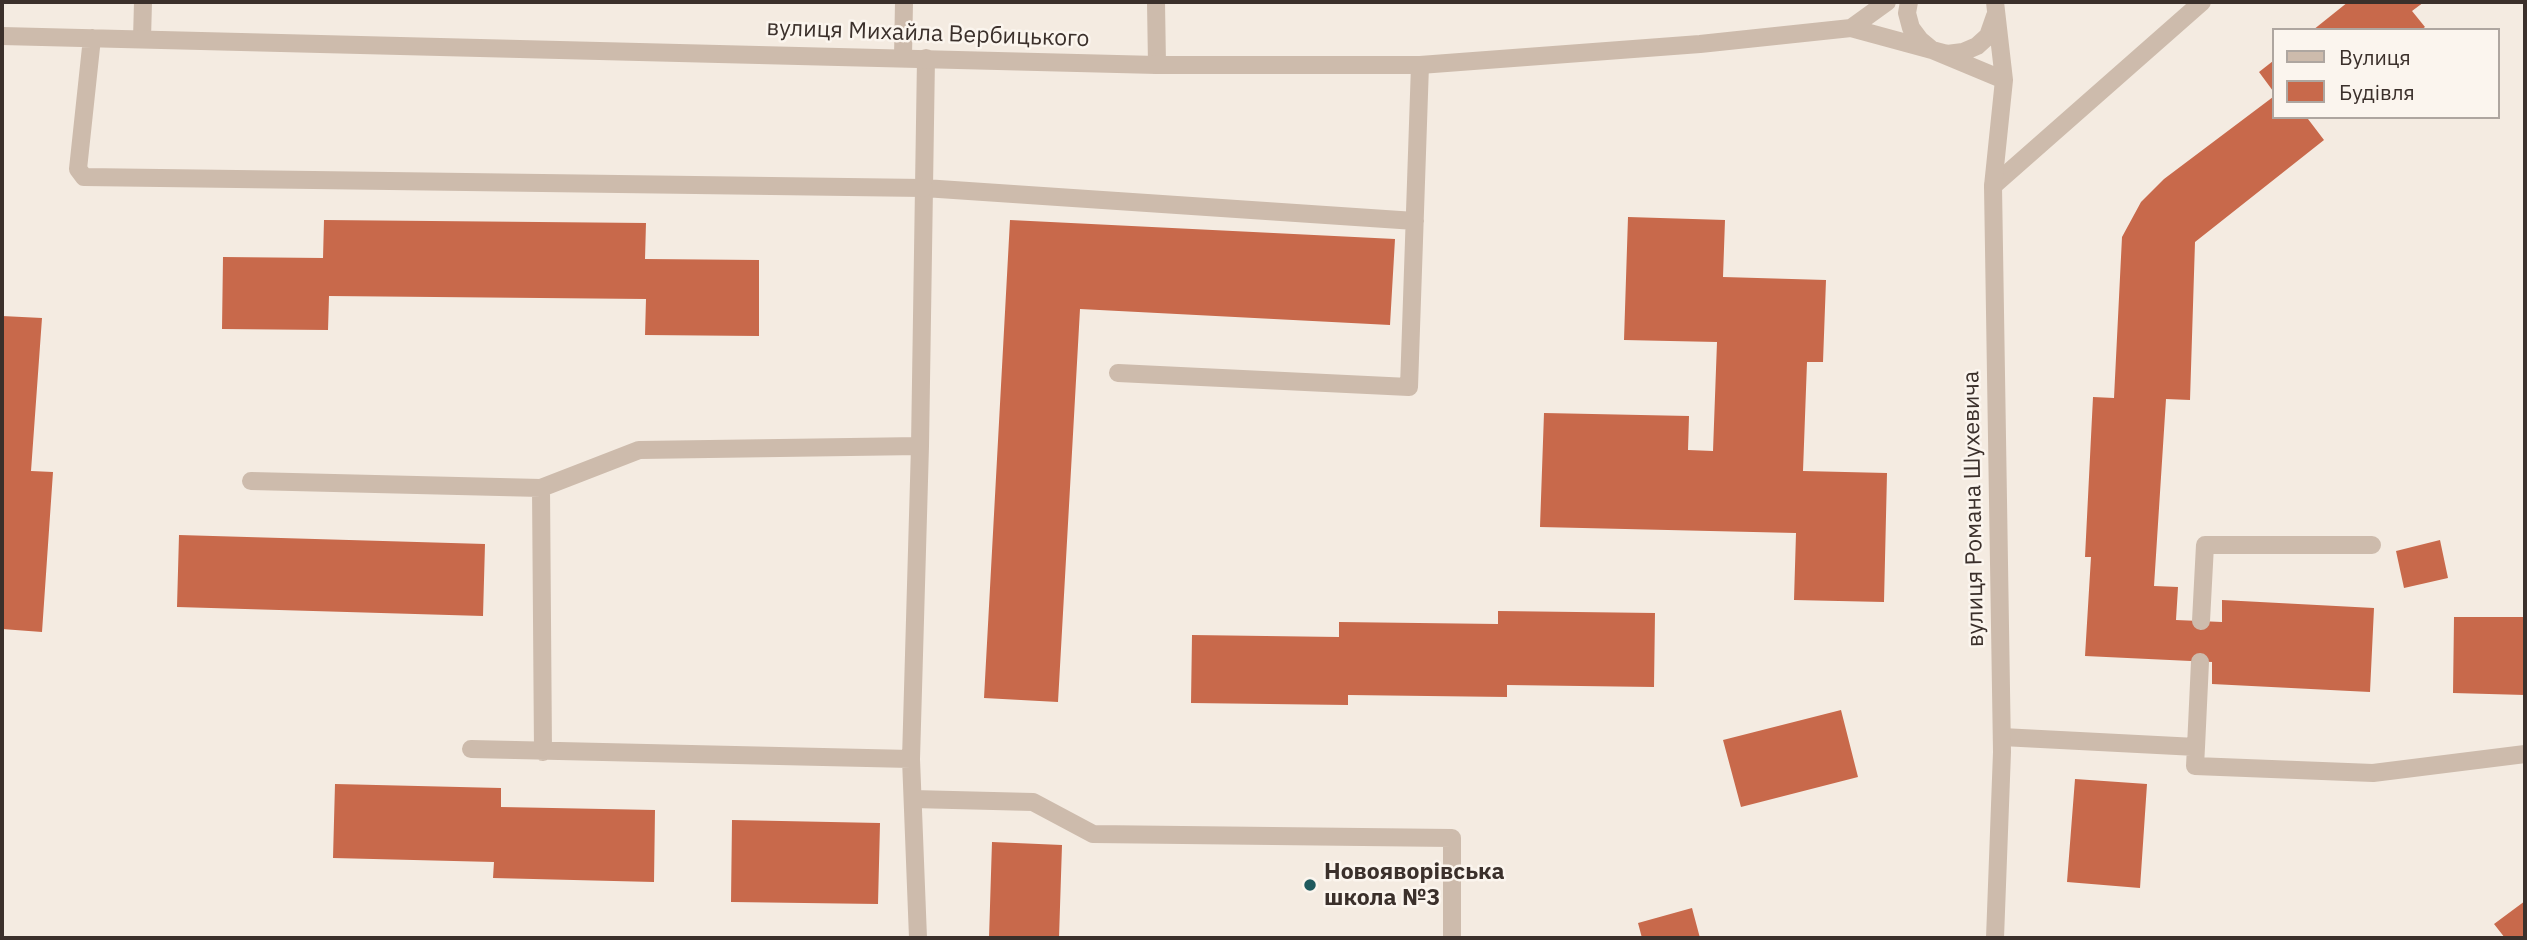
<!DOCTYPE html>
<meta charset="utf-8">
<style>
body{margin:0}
#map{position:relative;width:2527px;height:940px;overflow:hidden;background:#f4ebe1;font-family:"IBM Plex Sans",sans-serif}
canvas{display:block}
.frame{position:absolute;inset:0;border:4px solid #3b302b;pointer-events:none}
.legend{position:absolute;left:2272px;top:28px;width:228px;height:91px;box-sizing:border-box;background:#fbf5ee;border:2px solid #aea6a0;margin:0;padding:9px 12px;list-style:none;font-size:21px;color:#3b302b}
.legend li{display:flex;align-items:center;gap:14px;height:35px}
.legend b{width:35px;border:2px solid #aea6a0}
</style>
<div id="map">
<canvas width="2527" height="940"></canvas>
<div class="frame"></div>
<ul class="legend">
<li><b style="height:9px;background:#cdbbac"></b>Вулиця</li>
<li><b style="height:19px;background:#c8694b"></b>Будівля</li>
</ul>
</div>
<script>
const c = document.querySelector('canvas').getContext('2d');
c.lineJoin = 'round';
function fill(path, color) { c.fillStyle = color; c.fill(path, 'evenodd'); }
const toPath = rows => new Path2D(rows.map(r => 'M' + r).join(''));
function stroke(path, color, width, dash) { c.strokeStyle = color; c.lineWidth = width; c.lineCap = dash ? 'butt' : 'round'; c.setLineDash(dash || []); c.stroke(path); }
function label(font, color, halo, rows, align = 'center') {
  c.font = font + ' "IBM Plex Sans",sans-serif'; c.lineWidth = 5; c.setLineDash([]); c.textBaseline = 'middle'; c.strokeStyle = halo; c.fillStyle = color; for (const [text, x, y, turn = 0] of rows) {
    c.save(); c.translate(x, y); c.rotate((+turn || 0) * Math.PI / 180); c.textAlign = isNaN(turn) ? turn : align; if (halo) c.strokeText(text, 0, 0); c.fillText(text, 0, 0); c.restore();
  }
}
fill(toPath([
 [2348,2,2424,2,2412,11,2425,27,2421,30,2313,30],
 [2273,61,2273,91,2259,72],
 [2273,97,2273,117,2310,117,2308,119,2324,140,2195,242,2190,400,2166,399,2154,586,2178,587,2176,620,2222,622,2222,600,2374,608,2370,692,2212,684,2212,662,2085,656,2091,557,2085,557,2093,397,2114,398,2122,237,2141,202,2164,179],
 [1628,217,1725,220,1723,277,1826,280,1823,362,1807,362,1803,471,1887,473,1884,602,1794,600,1796,533,1540,527,1544,413,1689,416,1688,450,1713,451,1717,342,1624,340],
 [324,220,646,223,645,259,759,260,759,336,645,335,646,299,329,296,328,330,222,329,223,257,323,258],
 [1010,220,1395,239,1390,325,1080,309,1058,702,984,698],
 [2,316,42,318,31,471,53,472,42,632,2,629],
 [179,535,485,544,483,616,177,607],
 [2440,540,2448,578,2404,588,2396,551],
 [1498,611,1655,613,1654,687,1507,685,1507,697,1348,695,1348,705,1191,703,1192,635,1339,637,1339,622,1498,624],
 [2454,617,2525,617,2525,695,2453,693],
 [1841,710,1858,777,1741,807,1723,740],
 [2075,779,2147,784,2140,888,2067,882],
 [335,784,501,788,501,807,655,810,654,882,493,878,494,862,333,858],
 [732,820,880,823,878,904,731,902],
 [992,842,1062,845,1059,938,989,938],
 [2525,901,2525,938,2505,938,2494,924],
 [1692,908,1700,938,1642,938,1638,923]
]), '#c8694b');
stroke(toPath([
 [1156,2,1157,65],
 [142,39,143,2],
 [903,57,904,2],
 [1993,186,2202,2],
 [924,188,1415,221],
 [1118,373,1409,387,1420,65],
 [251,481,541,488,639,450,920,446],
 [541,488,543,752],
 [2201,621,2205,545,2372,545],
 [2002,737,2196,747,2195,766,2373,773,2525,754],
 [2196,747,2200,662],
 [471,749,911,759],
 [913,799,1033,802,1093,834,1452,838,1452,938],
 [918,938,911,759,920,446,926,58]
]), '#cdbbac', 18);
stroke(toPath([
 [1909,2,1907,13,1911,28,1920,40,1932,50,1947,54,1963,52,1977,46,1988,36,1995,16],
 [1851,28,1887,2],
 [2,36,1157,65,1420,65,1700,44,1851,28,1932,50,2004,80],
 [92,38,78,169,84,177,924,188],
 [1995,938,2002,752,1993,186,2004,80,1995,2]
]), '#cdbbac', 18);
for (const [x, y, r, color] of [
 [1310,885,7,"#1f5a5e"]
]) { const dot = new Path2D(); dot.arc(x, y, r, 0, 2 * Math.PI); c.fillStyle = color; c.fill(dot); stroke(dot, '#fbf5ee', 2.5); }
label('23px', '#3b302b', '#fbf5ee', [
 ["вулиця Михайла Вербицького",928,34,2],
 ["вулиця Романа Шухевича",1974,509,-91]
]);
label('bold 23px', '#3b302b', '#fbf5ee', [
 ["Новояворівська",1324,872],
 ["школа №3",1324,898]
], 'left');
</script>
